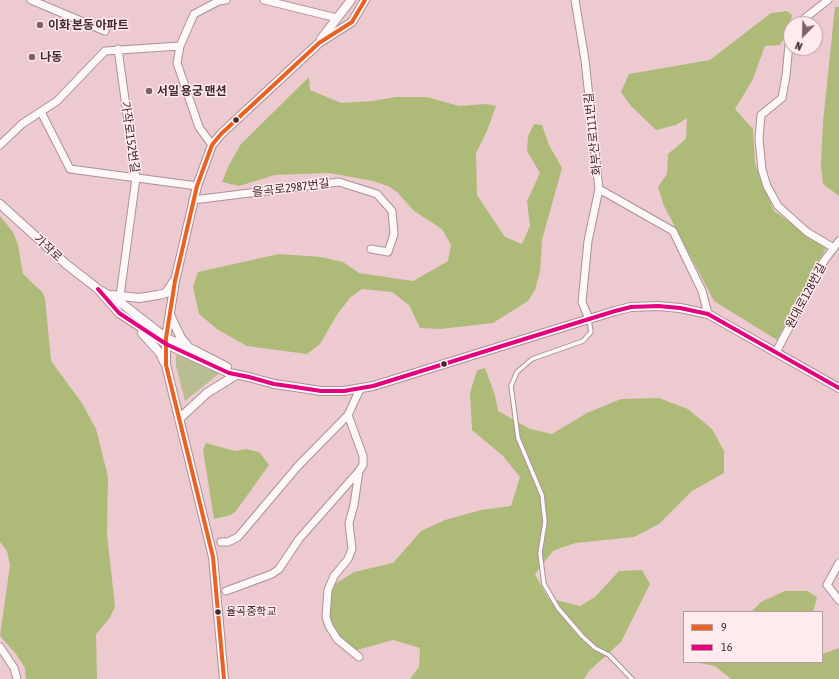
<!DOCTYPE html>
<meta charset="utf-8">
<style>
body{margin:0}
#map{position:relative;width:839px;height:679px;overflow:hidden;background:#edcad0;font-family:"Asap Condensed",sans-serif}
canvas{display:block}
.legend{position:absolute;left:683px;top:611px;width:140px;height:52px;box-sizing:border-box;background:#ffebed;border:1px solid #b39da0;margin:0;padding:5px 7px;list-style:none;font-size:12px;color:#41292c}
.legend li{display:flex;align-items:center;gap:8px;height:20px}
.legend b{width:20px;border:1px solid #b39da0}
.north{position:absolute;left:783px;top:16px;width:40px;height:40px;box-sizing:border-box;background:#ffebed;border:1px solid #b39da0;border-radius:50%;rotate:203deg;font-size:11px;font-weight:700;line-height:16px;text-align:center;color:#41292c}
.north::after{content:'';display:block;margin:auto;width:14px;height:18px;background:#7d6165;clip-path:polygon(50% 0,100% 100%,50% 72%,0 100%)}
</style>
<div id="map">
<canvas width="839" height="679"></canvas>
<ul class="legend">
<li><b style="height:5px;background:#e96222"></b>9</li>
<li><b style="height:5px;background:#e5007d"></b>16</li>
</ul>
<div class="north">N</div>
</div>
<script>
const c = document.querySelector('canvas').getContext('2d');
c.lineJoin = 'round';
function fill(path, color) { c.fillStyle = color; c.fill(path, 'evenodd'); }
const toPath = rows => new Path2D(rows.map(r => 'M' + r).join(''));
function stroke(path, color, width, dash) { c.strokeStyle = color; c.lineWidth = width; c.lineCap = dash ? 'butt' : 'round'; c.setLineDash(dash || []); c.stroke(path); }
function label(font, color, halo, rows, align = 'center') {
  c.font = font + ' "Asap Condensed","Noto Sans KR",sans-serif'; c.lineWidth = 3; c.setLineDash([]); c.textBaseline = 'middle'; c.strokeStyle = halo; c.fillStyle = color; for (const [text, x, y, turn = 0] of rows) {
    c.save(); c.translate(x, y); c.rotate((+turn || 0) * Math.PI / 180); c.textAlign = isNaN(turn) ? turn : align; if (halo) c.strokeText(text, 0, 0); c.fillText(text, 0, 0); c.restore();
  }
}
fill(toPath([
 [176,355,221,372,185,401,176,366]
]), '#b8bd92');
fill(toPath([
 [835,7,839,7,839,196,823,184,821,165,823,122],
 [787,11,792,15,788,31,780,45,765,46,752,81,735,109,753,129,755,164,774,211,826,248,777,340,714,301,664,206,658,187,667,174,668,154,686,139,687,118,676,125,656,130,631,106,621,92,629,74,710,60,771,13],
 [309,77,310,90,341,103,372,101,396,97,427,97,459,106,486,104,496,106,487,131,476,153,477,195,505,237,522,244,530,226,527,201,540,173,527,151,528,136,534,124,542,125,549,145,562,168,542,240,540,271,535,290,528,301,493,323,440,329,420,328,409,305,392,292,362,289,351,297,338,313,320,344,307,354,247,346,217,329,199,314,193,287,198,272,279,254,321,257,343,262,359,273,413,281,448,261,451,245,442,229,414,211,397,192,388,186,373,181,329,173,275,175,239,186,222,182,229,165,241,144],
 [0,216,13,232,18,245,23,274,42,292,45,298,51,361,82,403,96,429,108,477,107,534,115,607,109,619,96,634,97,679,26,679,25,668,16,654,0,636,10,565,7,551,0,542],
 [485,368,495,395,498,411,530,429,552,434,587,413,621,399,659,398,688,409,712,429,724,451,724,473,692,491,659,524,634,537,576,543,563,547,553,551,535,574,548,598,580,606,595,597,619,571,642,570,650,584,621,642,590,670,584,679,410,679,419,667,420,648,393,640,357,650,333,637,323,612,332,586,354,572,393,563,421,531,445,520,481,510,511,506,520,477,503,456,472,430,470,393,477,370],
 [206,443,235,451,246,449,259,452,269,465,236,511,231,515,214,519,203,450],
 [785,591,807,591,817,597,813,612,751,612,761,602],
 [839,648,839,679,731,679,715,666,695,662,822,662,822,654]
]), '#aeba78');
const service = toPath([
 [589,320,591,332,583,341,532,359,517,372,511,386,518,438,542,495,545,522,540,553,544,584,558,608,582,636,595,648,609,655,632,679]
]);
const minor = toPath([
 [31,0,105,31],
 [264,0,337,18],
 [575,0,585,60,599,189,588,241,582,302,589,319],
 [801,24,805,18,828,0],
 [791,41,789,44,786,76,782,98,761,115,759,139,762,170,767,186,778,206,807,232,834,248],
 [180,46,177,63,199,127,212,145],
 [118,49,136,178,120,296],
 [41,112,70,169,197,186],
 [0,145,22,124,57,101,105,51,180,46,194,14,219,1,226,0],
 [599,189,673,231,702,291,708,314],
 [193,200,339,182,377,194,392,211,394,234,388,252,371,249],
 [776,352,824,261,839,241],
 [348,415,363,456,363,465,359,471,354,505,349,523,352,549,348,559,334,576,328,590,326,617,329,626,337,639,359,657],
 [221,542,228,542,238,537,298,466,348,415,360,389],
 [839,563,827,585,839,600],
 [226,591,272,574,279,569,299,539,359,471],
 [0,647,14,668,17,679]
]);
const tertiary = toPath([
 [321,39,351,0],
 [0,204,66,264,98,289,120,302,166,338,194,350,227,367],
 [98,289,119,313,166,344,229,373,249,377,274,384,295,387,321,391,344,391,373,386,615,311,631,307,658,306,680,308,708,314,839,388],
 [112,295,139,298,158,295,166,293,174,281],
 [170,315,181,338,187,345],
 [142,333,160,353,164,362],
 [179,419,207,393,236,375],
 [224,679,213,557,166,365,166,338,175,281,197,186,212,145,221,134,319,43,352,22,365,0]
]);
stroke(service, '#ab9195', 5.5);
stroke(minor, '#ab9195', 9);
stroke(tertiary, '#ab9195', 10);
stroke(service, '#fcf7f8', 3.5);
stroke(minor, '#fcf7f8', 7);
stroke(tertiary, '#fcf7f8', 8);
stroke(toPath([
 [224,679,213,557,166,365,166,338,175,281,197,186,212,145,221,134,319,43,352,22,365,0]
]), '#e96222', 4);
stroke(toPath([
 [98,289,119,313,166,344,229,373,249,377,274,384,295,387,321,391,344,391,373,386,615,311,631,307,658,306,680,308,708,314,839,388]
]), '#e5007d', 4);
for (const [x, y, r, color] of [
 [40,25,4,"#7d6165"],
 [32,57,4,"#7d6165"],
 [149,91,4,"#7d6165"],
 [236,120,3.5,"#41292c"],
 [444,364,3.5,"#41292c"],
 [218,612,3.5,"#41292c"]
]) { const dot = new Path2D(); dot.arc(x, y, r, 0, 2 * Math.PI); c.fillStyle = color; c.fill(dot); stroke(dot, '#ffebed', 1.5); }
label('11px', '#41292c', '#ffebed', [
 ["율곡중학교",226,612]
], 'left');
label('bold 12px', '#41292c', '#ffebed', [
 ["이화 본동 아파트",48,25],
 ["나동",40,57],
 ["서일 용궁 맨션",157,91]
], 'left');
label('12px', '#41292c', '#ffebed', [
 ["화부산로111번길",593,134,-96],
 ["가작로152번길",130,137,82],
 ["율곡로2987번길",291,188,-7],
 ["가작로",48,248,43],
 ["원대로128번길",806,296,-62]
]);
</script>
